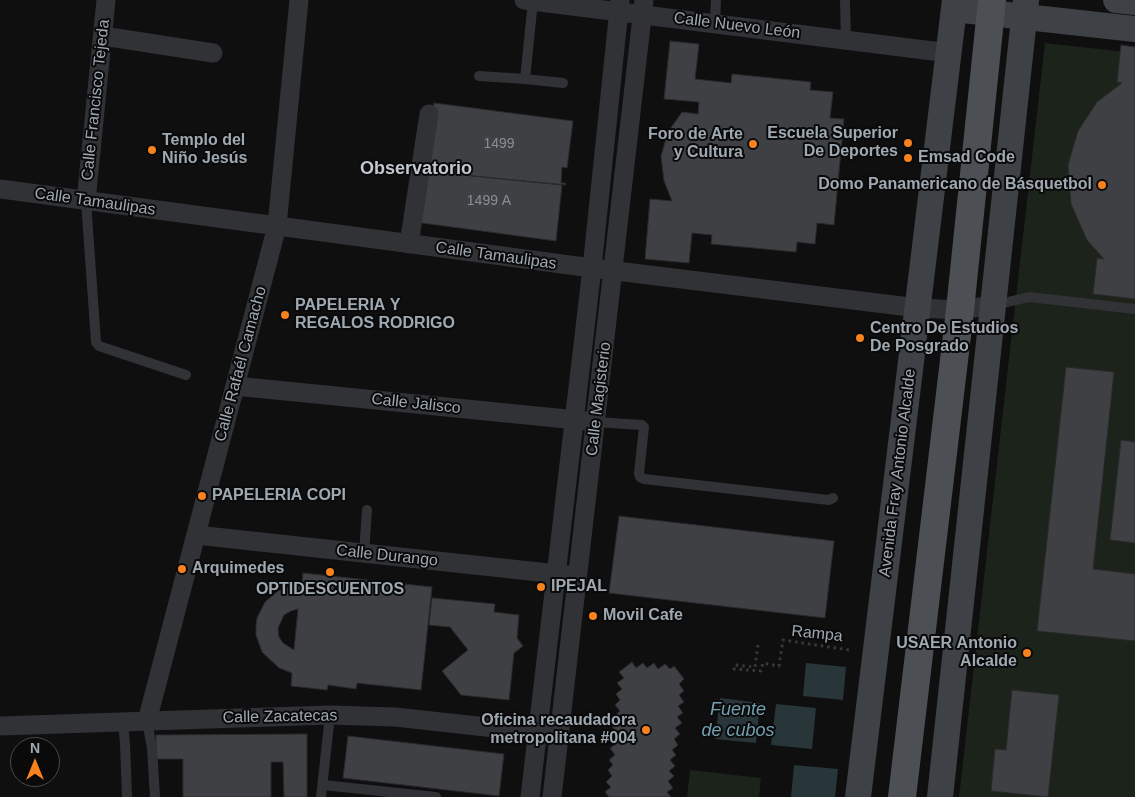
<!DOCTYPE html>
<meta charset="utf-8">
<style>
body{margin:0}
#map{position:relative;width:1135px;height:797px;overflow:hidden;background:#0f0f10;font-family:Arial,sans-serif}
canvas{display:block}
.north{position:absolute;left:10px;top:737px;width:50px;height:50px;box-sizing:border-box;background:#0a0a0b;border:1px solid #464a4e;border-radius:50%;rotate:0deg;font-size:14px;font-weight:700;line-height:20px;text-align:center;color:#9fa9b2}
.north::after{content:'';display:block;margin:auto;width:18px;height:22px;background:#f88120;clip-path:polygon(50% 0,100% 100%,50% 72%,0 100%)}
</style>
<div id="map">
<canvas width="1135" height="797"></canvas>
<div class="north">N</div>
</div>
<script>
const c = document.querySelector('canvas').getContext('2d');
c.lineJoin = 'round';
function fill(path, color) { c.fillStyle = color; c.fill(path, 'evenodd'); }
const toPath = rows => new Path2D(rows.map(r => 'M' + r).join(''));
function stroke(path, color, width, dash) { c.strokeStyle = color; c.lineWidth = width; c.lineCap = dash ? 'butt' : 'round'; c.setLineDash(dash || []); c.stroke(path); }
function label(font, color, halo, rows, align = 'center') {
  c.font = font + ' Arial,sans-serif'; c.lineWidth = 4; c.setLineDash([]); c.textBaseline = 'middle'; c.strokeStyle = halo; c.fillStyle = color; for (const [text, x, y, turn = 0] of rows) {
    c.save(); c.translate(x, y); c.rotate((+turn || 0) * Math.PI / 180); c.textAlign = isNaN(turn) ? turn : align; if (halo) c.strokeText(text, 0, 0); c.fillText(text, 0, 0); c.restore();
  }
}
fill(toPath([
 [1045,43,1135,53,1135,797,959,797],
 [690,770,761,778,759,797,687,797]
]), '#1c231b');
fill(toPath([
 [806,663,846,667,843,700,803,696],
 [720,698,760,703,756,743,715,739],
 [776,704,816,708,812,749,771,745],
 [794,765,838,769,835,797,791,797]
]), '#283539');
const building = toPath([
 [670,41,699,44,695,79,731,83,732,74,811,82,810,90,833,92,830,118,844,119,834,225,817,223,815,244,797,242,796,252,711,244,712,235,692,233,689,263,645,259,650,199,672,201,664,181,661,156,668,132,682,112,698,114,699,102,664,99,670,41],
 [1121,45,1135,47,1135,299,1093,294,1097,258,1104,259,1087,240,1071,204,1068,165,1078,131,1097,102,1122,83,1117,82,1121,45],
 [434,103,573,121,567,168,562,167,561,183,565,183,566,185,423,171,434,103],
 [423,171,562,185,556,241,415,222,423,171],
 [1066,367,1114,372,1093,569,1135,574,1135,641,1037,631,1066,367],
 [1121,440,1135,442,1135,543,1110,540,1121,440],
 [619,516,834,541,825,618,609,593,619,516],
 [303,573,432,587,421,690,357,683,356,689,328,685,327,690,291,686,292,673,279,668,262,652,256,635,256,626,257,618,265,602,278,591,293,585,302,585,303,573],
 [298,609,294,650,283,643,279,637,278,628,284,615,291,611,298,609],
 [432,598,495,604,494,612,519,615,517,638,523,646,514,653,509,700,461,695,442,671,468,650,450,627,429,625,432,598],
 [632,662,636,668,643,663,647,668,654,663,658,669,665,664,670,669,674,666,684,679,679,684,684,691,679,695,684,702,678,706,683,713,677,717,682,723,675,728,680,734,674,739,678,745,672,750,676,755,670,760,675,766,669,771,674,776,668,781,673,788,667,792,671,797,609,797,605,792,611,787,606,782,612,776,608,770,613,765,609,760,615,755,610,748,616,744,611,738,617,733,612,726,618,722,614,716,620,711,615,705,620,700,616,694,622,689,617,683,624,678,619,672,632,662],
 [1012,690,1059,695,1048,797,991,791,995,749,1006,750,1012,690],
 [307,734,307,797,284,797,283,762,271,762,271,797,183,797,183,759,156,759,156,735,307,734],
 [348,736,504,754,499,796,343,778,348,736]
]);
fill(building, '#3e4043');
stroke(building, '#292a2c', 1);
stroke(toPath([
 [758,645,755,667,735,665,734,669,761,671,763,663,779,666,783,640,849,650]
]), '#36393c', 3, [2.5, 4]);
stroke(toPath([
 [845,0,846,41],
 [715,24,716,0],
 [479,76,525,79,533,1],
 [525,79,563,83],
 [86,201,96,342,99,346,186,375],
 [995,305,1029,297,1135,309],
 [596,422,642,425,644,427,639,473,640,477,644,479,829,500,833,498],
 [364,553,367,510],
 [147,721,152,748,155,797],
 [123,722,125,744,127,797],
 [323,785,436,797],
 [321,797,330,715]
]), '#303235', 10);
stroke(toPath([
 [524,0,949,53],
 [103,36,213,53],
 [0,189,592,268,918,308,960,310,993,305],
 [86,201,106,0],
 [409,244,429,114],
 [235,386,587,421],
 [196,535,567,575],
 [147,721,277,226,299,0],
 [0,726,330,715,395,717,550,734],
 [530,797,592,268,620,0],
 [552,797,644,0]
]), '#303235', 19);
stroke(toPath([
 [1116,0,1135,2],
 [954,9,1135,29],
 [858,797,955,0],
 [940,797,1026,0]
]), '#3e4145', 26);
stroke(toPath([
 [902,797,960,310,992,0]
]), '#4c4f54', 28);
for (const [x, y, r, color] of [
 [908,143,5,"#f88120"],
 [753,144,5,"#f88120"],
 [152,150,5,"#f88120"],
 [908,158,5,"#f88120"],
 [1102,185,5,"#f88120"],
 [285,315,5,"#f88120"],
 [860,338,5,"#f88120"],
 [202,496,5,"#f88120"],
 [182,569,5,"#f88120"],
 [330,572,5,"#f88120"],
 [541,587,5,"#f88120"],
 [593,616,5,"#f88120"],
 [1027,653,5,"#f88120"],
 [646,730,5,"#f88120"]
]) { const dot = new Path2D(); dot.arc(x, y, r, 0, 2 * Math.PI); c.fillStyle = color; c.fill(dot); stroke(dot, '#0a0a0b', 2); }
label('14px', '#878f96', null, [
 ["1499",499,144],
 ["1499 A",489,201]
]);
label('16px', '#9fa9b2', '#0a0a0b', [
 ["Calle Nuevo León",737,26,7],
 ["Calle Francisco Tejeda",96,100,-84],
 ["Calle Tamaulipas",95,202,8],
 ["Calle Tamaulipas",496,256,8],
 ["Calle Rafaél Camacho",241,364,-75],
 ["Calle Magisterio",599,399,-83],
 ["Calle Jalisco",416,404,6],
 ["Avenida Fray Antonio Alcalde",898,473,-83],
 ["Calle Durango",387,556,6],
 ["Rampa",817,634,6],
 ["Calle Zacatecas",280,717,-1]
]);
label('bold 16px', '#9fa9b2', '#0a0a0b', [
 ["Escuela Superior",898,134,"right"],
 ["De Deportes",898,152,"right"],
 ["Foro de Arte",743,135,"right"],
 ["y Cultura",743,153,"right"],
 ["Templo del",162,141],
 ["Niño Jesús",162,159],
 ["Emsad Code",918,158],
 ["Domo Panamericano de Básquetbol",1092,185,"right"],
 ["PAPELERIA Y",295,306],
 ["REGALOS RODRIGO",295,324],
 ["Centro De Estudios",870,329],
 ["De Posgrado",870,347],
 ["PAPELERIA COPI",212,496],
 ["Arquimedes",192,569],
 ["IPEJAL",551,587],
 ["OPTIDESCUENTOS",330,590,"center"],
 ["Movil Cafe",603,616],
 ["USAER Antonio",1017,644,"right"],
 ["Alcalde",1017,662,"right"],
 ["Oficina recaudadora",636,721,"right"],
 ["metropolitana #004",636,739,"right"]
], 'left');
label('bold 18px', '#c0c7ce', '#0a0a0b', [
 ["Observatorio",416,169]
]);
label('italic 18px', '#74a0af', '#0a0a0b', [
 ["Fuente",738,710],
 ["de cubos",738,731]
]);
</script>
